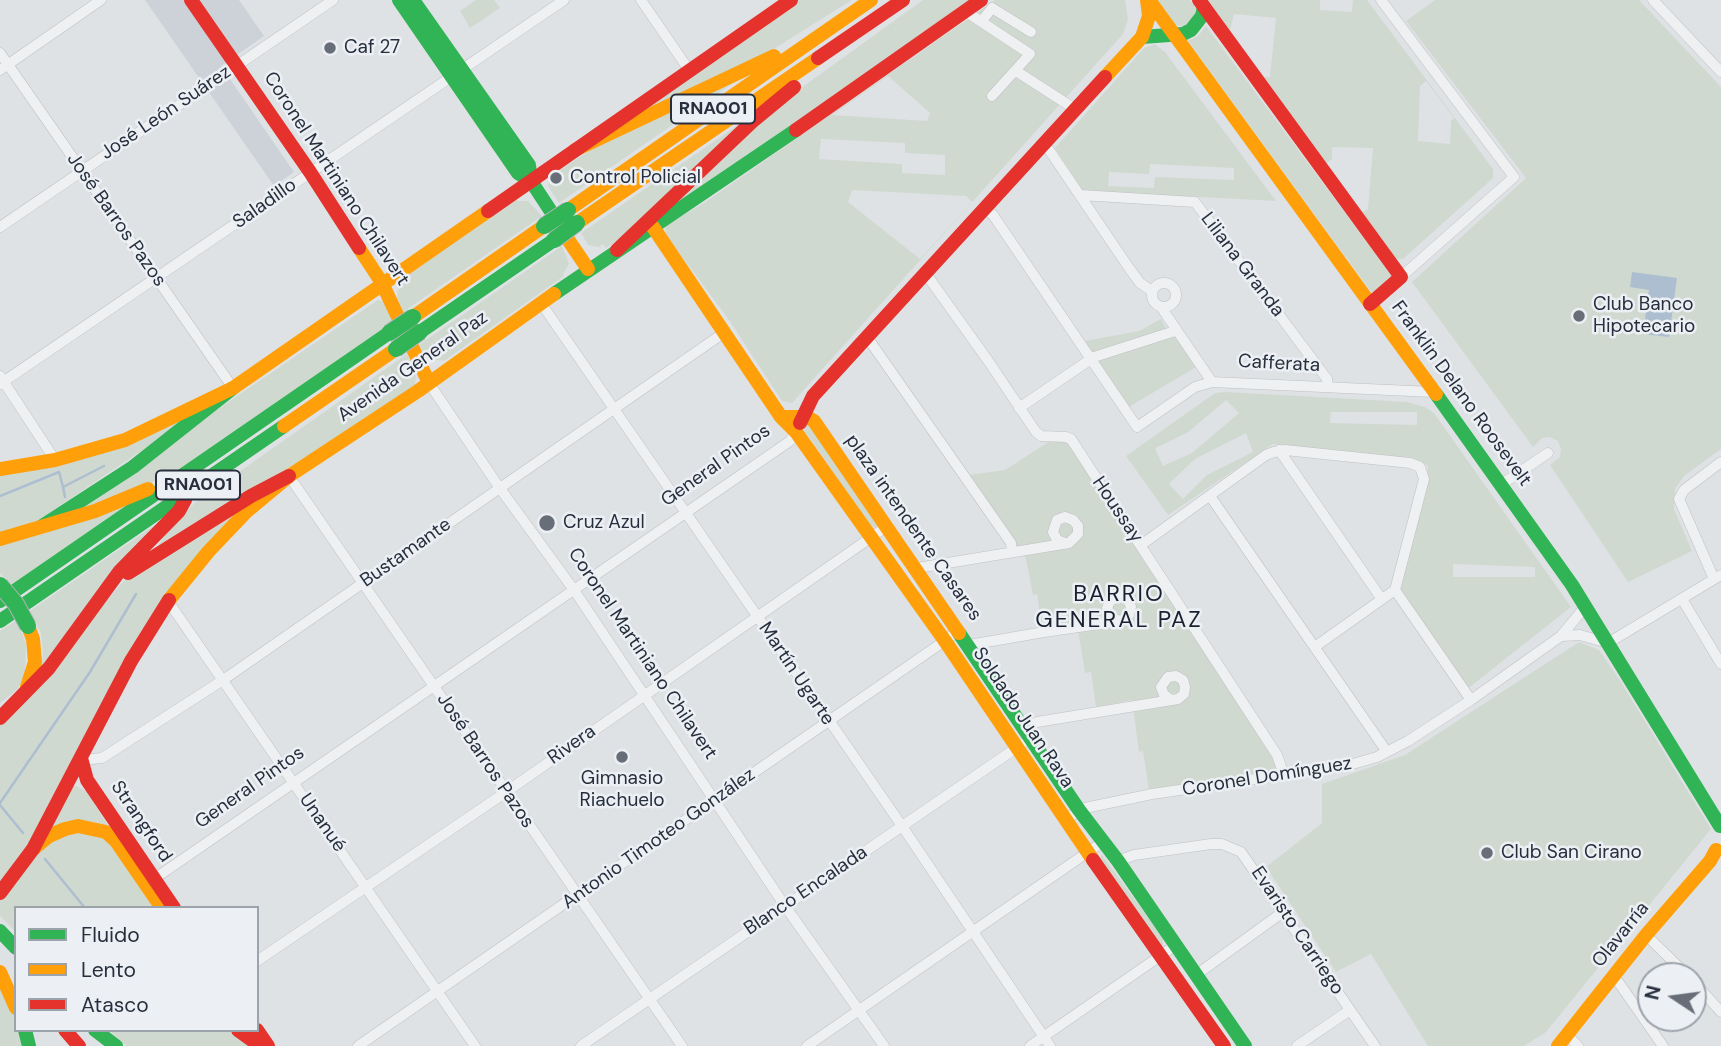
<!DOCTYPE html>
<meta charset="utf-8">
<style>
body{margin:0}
#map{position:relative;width:1721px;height:1046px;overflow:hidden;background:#dfe2e5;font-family:"DM Sans",sans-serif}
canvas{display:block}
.legend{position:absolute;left:14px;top:906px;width:245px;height:126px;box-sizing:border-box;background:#ecf0f5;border:2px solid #9da3ab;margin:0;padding:9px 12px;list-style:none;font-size:21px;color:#272f3d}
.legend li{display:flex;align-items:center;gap:14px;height:35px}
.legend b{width:35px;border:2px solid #9da3ab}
.north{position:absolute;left:1637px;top:962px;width:70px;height:70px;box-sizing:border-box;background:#ecf0f5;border:2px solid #9da3ab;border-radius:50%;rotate:283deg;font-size:19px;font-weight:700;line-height:28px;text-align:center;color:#272f3d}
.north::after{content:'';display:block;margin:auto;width:24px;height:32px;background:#676e78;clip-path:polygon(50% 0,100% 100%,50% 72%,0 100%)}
</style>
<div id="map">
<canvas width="1721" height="1046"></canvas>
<ul class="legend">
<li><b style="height:9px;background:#30b455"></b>Fluido</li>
<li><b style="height:9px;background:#ff9f0a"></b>Lento</li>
<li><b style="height:9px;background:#e5322d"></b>Atasco</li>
</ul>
<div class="north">N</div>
</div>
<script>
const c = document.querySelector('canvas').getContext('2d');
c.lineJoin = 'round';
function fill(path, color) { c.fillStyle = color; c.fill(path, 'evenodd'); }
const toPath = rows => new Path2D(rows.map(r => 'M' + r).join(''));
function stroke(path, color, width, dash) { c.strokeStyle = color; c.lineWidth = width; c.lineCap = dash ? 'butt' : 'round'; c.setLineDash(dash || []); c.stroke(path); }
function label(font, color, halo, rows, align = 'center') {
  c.font = font + ' "DM Sans",sans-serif'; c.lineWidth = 5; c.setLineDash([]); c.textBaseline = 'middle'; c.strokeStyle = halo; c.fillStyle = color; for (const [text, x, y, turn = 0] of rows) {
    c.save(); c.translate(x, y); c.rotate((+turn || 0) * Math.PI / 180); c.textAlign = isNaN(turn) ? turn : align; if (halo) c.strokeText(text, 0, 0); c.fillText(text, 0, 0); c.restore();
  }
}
fill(toPath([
 [145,0,239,0,264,36,221,66,294,172,274,186]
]), '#cdd1d8');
fill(toPath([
 [476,0,494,0,500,8,470,28,460,11],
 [799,0,852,0,772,50,615,127],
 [923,0,973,0,665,213,783,101],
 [995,0,1125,0,1128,19,1123,34,792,403,782,401,729,320,666,235,665,226,704,203],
 [888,76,930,113,927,121,832,115],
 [821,139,905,143,905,153,945,155,945,175,902,173,902,164,819,159],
 [852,190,966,196,972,202,920,259,848,202],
 [1157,0,1190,0,1197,9,1195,17,1191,22,1183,26,1174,25],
 [1205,0,1320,0,1320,10,1352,12,1353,0,1367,0,1493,169,1493,178,1403,259,1393,259],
 [1234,14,1276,18,1270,77,1261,77,1228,32,1231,27],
 [1426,81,1454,118,1451,121,1450,144,1418,141,1420,86],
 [1332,147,1373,148,1368,209,1361,213,1325,164,1332,159],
 [1435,0,1639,0,1721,87,1721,449,1684,476,1675,489,1674,509,1692,551,1628,582,1550,465,1560,457,1561,449,1558,441,1549,437,1542,438,1533,447,1412,282,1526,178,1406,21],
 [1206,26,1392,276,1372,293,1188,41,1198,36],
 [1155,44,1165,52,1276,201,1083,191,1055,148,1144,48],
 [1150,164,1234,168,1234,180,1155,177,1154,188,1108,186,1109,172,1149,174],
 [739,79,559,203,548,186,550,180,553,183,561,177,559,174,554,177,552,175,603,142],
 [761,109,619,239,606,248,603,244,599,247,588,245,581,233],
 [516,199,518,201,528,201,542,216,403,312,397,298,399,279],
 [562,246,569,264,563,274,564,276,444,361,431,359,424,355,419,345],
 [378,300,386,302,395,321,179,469,141,488,77,512,218,409],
 [1161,319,1167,330,1095,355,1087,352,1085,341,1139,331],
 [1173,334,1198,366,1127,408,1095,359],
 [407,354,416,376,415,385,286,471,156,549,172,524,196,502],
 [1226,392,1407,402,1425,407,1434,413,1571,607,1466,690,1397,589,1427,476,1428,466,1420,461,1273,444,1168,515,1126,456,1215,393],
 [1226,400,1239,413,1192,453,1163,466,1155,448,1187,433],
 [1417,412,1417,425,1330,423,1331,412],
 [1246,433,1253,452,1207,475,1183,499,1169,484,1195,459],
 [1453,564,1535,567,1535,577,1453,577],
 [202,410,37,521,0,534,0,474],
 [806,425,811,427,877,526,876,528,871,526,804,430],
 [1057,439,1071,443,1275,762,1276,768,1272,771,1149,790,1143,751,1139,752,1132,700,1096,707,1091,672,1085,673,1077,623,1042,628,1037,594,1033,595,1026,559,969,475,1005,470,1050,441],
 [147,494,13,586,0,573,0,545],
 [242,506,204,549,28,846,0,885,0,725,120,585,137,570],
 [165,518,41,668,43,654,41,633,30,611],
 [17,620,26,643,25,673,18,689,0,703,0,631],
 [1579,642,1599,650,1619,679,1711,829,1546,1032,1524,1046,1428,1046,1371,954,1336,972,1266,867,1322,823,1322,784,1405,755],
 [76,786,86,791,109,827,49,830,72,787],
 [68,832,104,836,156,908,16,908,16,931,14,930,0,916,0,900,12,889,36,852],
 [1102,855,1163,938,1163,944,1161,946,1099,859],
 [0,988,14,1014,16,1030,20,1030,25,1046,0,1046],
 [109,1030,229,1030,255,1046,126,1046]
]), '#d0d9d0');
fill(toPath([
 [1632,272,1677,278,1669,337,1643,334,1649,290,1630,287]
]), '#adbed0');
stroke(toPath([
 [63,487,65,497],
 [0,496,59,472,63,487,104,466],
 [0,803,90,672,136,594],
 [0,805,23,833],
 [45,859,85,908]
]), '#adbed0', 2.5);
const street = toPath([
 [641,0,689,70],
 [1381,0,1514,177,1401,277],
 [1653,0,1721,72],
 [965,11,1030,54,992,96],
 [981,22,992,8,1031,32],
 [0,53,233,388],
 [0,70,101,0],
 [1016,71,1075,109],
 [1045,144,1129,268,1140,283,1152,291],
 [1080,195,1195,202,1327,379,1328,387],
 [985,209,993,215,1137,427,1195,387,1212,382,1433,392],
 [0,227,333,0],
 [926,274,989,362,1036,432,1041,436,1066,437,1071,439,1277,755,1284,775],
 '1152 295a12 12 0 1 1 24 0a12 12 0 1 1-24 0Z',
 [541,303,902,826,1050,1046],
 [1161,307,1212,382],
 [867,337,1011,543,1012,551],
 [0,376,55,460],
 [429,383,499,487,574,590,785,906,884,1046],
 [0,384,564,0],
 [1019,408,1094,357,1175,331],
 [1279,450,1381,598],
 [289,476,682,1046],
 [1502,484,1548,453],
 [1210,496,1387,752],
 [1141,545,1266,455,1274,452,1285,450,1410,463,1420,467,1424,479,1395,590,1316,646],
 [917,568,1069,543,1078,534,1078,526,1073,520,1065,517,1057,520,1053,532,1057,540,1065,543],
 [1714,579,1679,499,1684,490,1721,462],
 [1395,590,1471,700],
 [1682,599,1721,664],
 [168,601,475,1046],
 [1562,636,1580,635,1608,643,1721,575],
 [969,645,1044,632,1120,621,1124,620,1129,615,1131,607,1128,600,1120,596,1110,601,1107,608,1112,618,1120,621],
 [1024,728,1037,722,1178,699,1184,694,1185,687,1183,680,1176,676,1168,677,1161,687,1164,695,1170,699],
 [81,758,92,759,102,758,223,680,725,332],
 [1066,819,1085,808,1152,794,1346,766,1377,757,1408,741,1471,700,1561,636,1585,607],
 [1118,861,1134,855,1211,844,1222,844,1241,852,1375,1046],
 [154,879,790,441,796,432],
 [1646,935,1688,976],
 [257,961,506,792,886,527],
 [1196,975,1283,912],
 [1693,981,1721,1012],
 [1619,983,1663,1046],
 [1567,1035,1578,1046],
 [358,1046,959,631],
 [581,1046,1022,744],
 [807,1046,1104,841],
 [1030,1046,1176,945],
 [1297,1046,1350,1010]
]);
stroke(street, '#bec0c3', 11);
stroke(street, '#eff0f1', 10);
stroke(toPath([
 [399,0,518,173,531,181],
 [413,0,529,165,531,181,550,210],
 [1142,37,1183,34,1191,30,1202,16,1204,7],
 [554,294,796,130],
 [420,332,554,240],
 [1436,394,1572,585,1720,826],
 [42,526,133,467,233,388],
 [0,601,389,333],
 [0,621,284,426],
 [959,633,1079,810,1118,861,1245,1046],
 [0,931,16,948],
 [25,1030,29,1046],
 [95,1030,116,1046]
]), '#30b455', 14);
stroke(toPath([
 [1149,0,1436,394],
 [1105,77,1142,37,1149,16,1147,0],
 [575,150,774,56],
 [568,210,871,0],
 [577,223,818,58],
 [653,227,781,417,807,417,814,421,959,633],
 [569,241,588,269],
 [359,248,382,283,429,383],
 [413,317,544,226],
 [781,417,796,432,945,641,1093,860],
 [284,426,396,349],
 [0,469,55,460,125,440,233,388,488,211],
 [0,539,95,511,148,489],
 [169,600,208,552,247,511,289,476,418,391,554,294],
 [27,687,35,662,33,639,28,626],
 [33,849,49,836,65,829,78,826,106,832,116,841,162,908],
 [0,972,16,1008],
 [1558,1046,1646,935,1710,861,1716,850]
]), '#ff9f0a', 14);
stroke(toPath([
 [191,0,310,172,359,248],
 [1199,0,1401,277,1370,304],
 [818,58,903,0],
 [796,130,981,0],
 [488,211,791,0],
 [617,250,754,120,794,87],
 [800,423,813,396,1105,77],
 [128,573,251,496,289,476],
 [0,718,49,668,119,572,179,511,185,500],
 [81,758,87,780,174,908],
 [1093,860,1224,1046],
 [0,893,33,849,131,661,169,600],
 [65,1030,79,1046],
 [238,1030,260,1046],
 [257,1030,268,1046]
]), '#e5322d', 14);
const fastBridge = toPath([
 [544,226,568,210],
 [554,240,577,223],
 [389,333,413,317],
 [396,349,420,332],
 [0,585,16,604,28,626]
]);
stroke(fastBridge, '#b2b5b9', 18, []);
stroke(fastBridge, '#30b455', 16);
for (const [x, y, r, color] of [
 [330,48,7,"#676e78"],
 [556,178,7,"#676e78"],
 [1579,316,7,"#676e78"],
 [547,523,9,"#676e78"],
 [622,757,7,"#676e78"],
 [1487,853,7,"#676e78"]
]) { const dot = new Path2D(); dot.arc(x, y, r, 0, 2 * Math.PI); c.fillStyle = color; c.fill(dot); stroke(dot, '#ecf0f5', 2.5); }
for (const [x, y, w] of [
 [713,109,84],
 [198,485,84]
]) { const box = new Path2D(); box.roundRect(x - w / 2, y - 14.5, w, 29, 5); c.fillStyle = '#ecf0f5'; c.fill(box); stroke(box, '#272f3d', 2); }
label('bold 18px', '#272f3d', null, [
 ["RNA001",713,109],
 ["RNA001",198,485]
]);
label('19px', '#272f3d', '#ecf0f5', [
 ["Caf 27",344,48],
 ["Control Policial",570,178],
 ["Club Banco",1593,305],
 ["Hipotecario",1593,327],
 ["Cruz Azul",563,523],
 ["Gimnasio",622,779,"center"],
 ["Riachuelo",622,801,"center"],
 ["Club San Cirano",1501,853]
], 'left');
label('19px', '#272f3d', '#ecf0f5', [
 ["José León Suárez",166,113,-34],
 ["Coronel Martiniano Chilavert",336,179,57],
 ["Saladillo",265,204,-35],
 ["José Barros Pazos",116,220,55],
 ["Liliana Granda",1242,265,53],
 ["Cafferata",1279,364,3],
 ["Avenida General Paz",413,367,-35],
 ["Franklin Delano Roosevelt",1461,394,54],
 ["General Pintos",716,466,-35],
 ["Houssay",1117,510,56],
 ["plaza intendente Casares",913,528,55],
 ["Bustamante",406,553,-35],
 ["Coronel Martiniano Chilavert",642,654,56],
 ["Martín Ugarte",796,674,56],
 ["Soldado Juan Rava",1023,718,56],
 ["Rivera",572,745,-35],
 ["José Barros Pazos",485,761,56],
 ["Coronel Domínguez",1267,777,-9],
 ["General Pintos",250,788,-35],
 ["Strangford",141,822,56],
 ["Unanué",322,823,55],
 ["Antonio Timoteo González",659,839,-35],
 ["Blanco Encalada",806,891,-34],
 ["Evaristo Carriego",1297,931,56],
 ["Olavarría",1621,935,-51]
]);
c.letterSpacing = '2px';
label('23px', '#19202e', '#ecf0f5', [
 ["BARRIO",1119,595],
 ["GENERAL PAZ",1119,621]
]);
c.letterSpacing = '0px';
</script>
